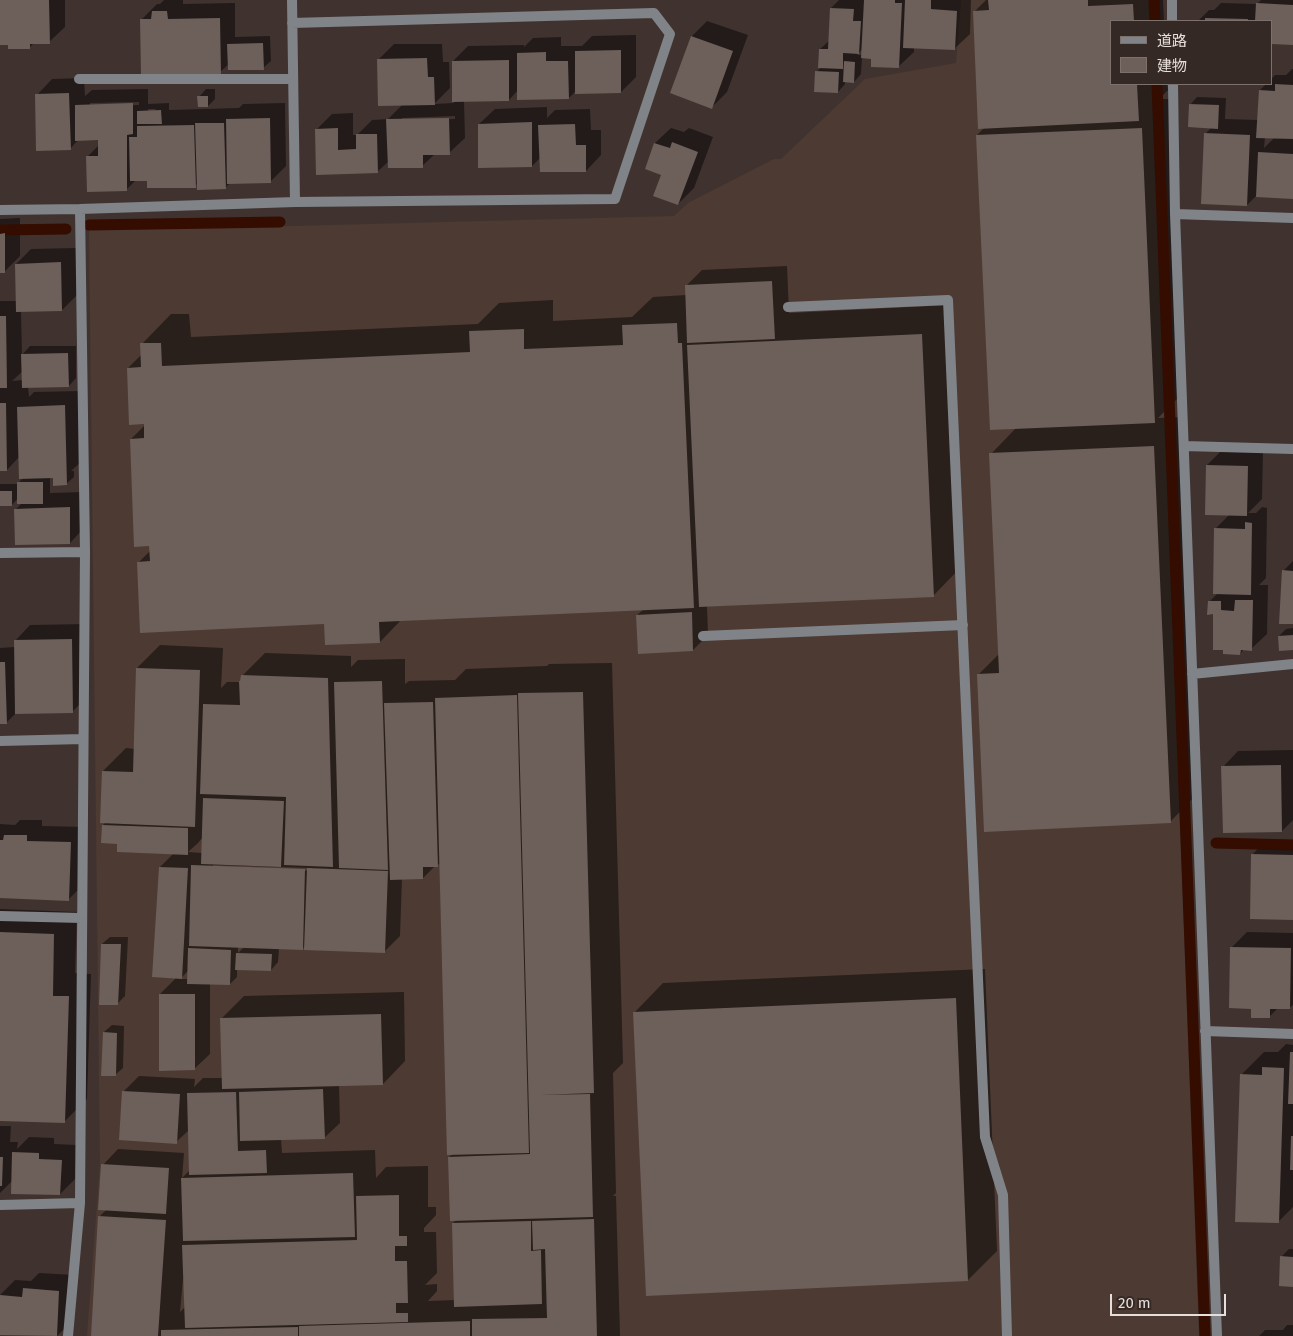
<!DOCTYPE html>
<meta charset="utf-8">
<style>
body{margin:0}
#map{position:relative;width:1293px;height:1336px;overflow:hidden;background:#40332f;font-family:"Fira Sans","Noto Sans JP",sans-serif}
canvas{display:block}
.legend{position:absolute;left:1110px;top:20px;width:162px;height:65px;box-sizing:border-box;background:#352925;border:1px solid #7c716d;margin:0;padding:6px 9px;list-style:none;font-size:15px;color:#e6deda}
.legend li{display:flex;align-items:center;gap:10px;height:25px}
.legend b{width:25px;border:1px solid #7c716d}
.scale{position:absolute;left:1110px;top:1294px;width:116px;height:22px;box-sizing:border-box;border:2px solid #e6deda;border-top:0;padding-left:6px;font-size:15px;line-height:18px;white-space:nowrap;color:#e6deda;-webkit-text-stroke:4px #352925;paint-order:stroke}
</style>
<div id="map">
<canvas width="1293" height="1336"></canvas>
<ul class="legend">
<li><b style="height:6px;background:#808489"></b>道路</li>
<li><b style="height:14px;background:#6d5f5a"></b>建物</li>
</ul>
<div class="scale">20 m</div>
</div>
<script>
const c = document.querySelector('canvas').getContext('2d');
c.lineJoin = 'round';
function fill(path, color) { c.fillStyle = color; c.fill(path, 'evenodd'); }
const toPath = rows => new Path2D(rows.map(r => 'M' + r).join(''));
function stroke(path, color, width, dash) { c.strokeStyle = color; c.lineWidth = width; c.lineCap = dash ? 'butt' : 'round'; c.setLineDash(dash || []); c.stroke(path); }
fill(toPath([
 [961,0,1150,0,1150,21,1112,21,1112,84,1153,84,1199,1336,87,1336,100,1165,89,229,294,226,674,216,688,203,774,159,781,159,865,79,956,63]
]), '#4d3a33');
fill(toPath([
 [0,0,65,0,65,27,49,42,34,43,30,47,0,43],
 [164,0,183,0,183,4,235,3,235,37,270,36,271,61,263,68,229,64,220,72,141,20,157,4,160,4],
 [839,0,971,0,970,34,954,49,914,47,914,52,898,67,873,58,862,57,861,74,854,82,845,81,845,84,838,92,816,72,822,67,820,49,830,40,831,8],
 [863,48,863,55,857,55],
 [986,0,1163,0,1164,21,1112,21,1112,84,1167,84,1168,90,1159,99,1171,99,1184,392,1158,418,1183,417,1199,792,1170,822,978,675,1000,653,991,454,1017,427,977,135,985,127,975,11],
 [1261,0,1293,0,1293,43,1272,43,1272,21,1198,21,1209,10,1214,10,1221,3,1257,4],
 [707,21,748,35,727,92,712,107,692,36],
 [636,35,636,77,621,92,577,90,569,98,518,90,509,100,464,101,465,138,449,153,435,154,422,166,389,161,377,172,317,174,316,130,332,114,353,113,353,135,357,135,372,120,388,119,403,104,378,60,394,44,442,44,443,62,449,62,450,88,434,104,454,103,453,61,468,46,524,45,524,47,533,38,561,37,561,46,582,46,592,36],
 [455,116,455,119,402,120,402,118],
 [1292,69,1293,69,1293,198,1258,194,1247,205,1205,134,1212,127,1190,105,1197,97,1226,98,1225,119,1259,120,1260,90,1266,84,1272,84,1272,78,1275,75,1286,75],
 [1265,137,1275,137,1264,148],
 [84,78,85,96,92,90,148,89,148,104,169,103,169,110,239,108,243,104,285,103,286,166,270,182,230,183,225,188,198,183,195,186,148,180,136,180,127,189,87,157,99,145,99,139,79,139,70,149,37,95,52,79],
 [139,102,139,105,90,106,90,103],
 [148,109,156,109,153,112,148,112],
 [206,89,215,89,215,99,208,106,199,97],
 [547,107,547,118,555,110,590,109,591,130,601,130,601,155,586,171,541,157,532,166,479,124,495,109],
 [671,128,684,132,689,128,713,137,694,188,678,204,662,174,646,169,655,143],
 [20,218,20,256,5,271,0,272,0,219],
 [76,248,77,295,62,310,21,311,22,355,30,346,76,346,76,378,69,386,28,387,29,397,34,392,80,391,82,461,71,471,74,471,74,477,66,484,57,477,50,477,50,493,85,492,85,527,70,543,16,509,22,503,18,498,12,505,0,505,0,484,17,484,24,477,19,457,7,470,0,470,0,301,17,301,16,264,31,249],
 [23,371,23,380,12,381],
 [787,266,789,313,951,305,962,566,933,596,707,606,708,635,693,650,637,615,644,609,401,620,380,642,138,563,151,550,131,439,145,425,128,368,142,354,142,344,171,314,189,314,191,337,478,324,499,303,553,300,553,321,632,317,653,297,687,295,686,286,702,270],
 [1222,450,1263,451,1262,499,1248,513,1256,513,1262,507,1267,508,1266,578,1259,585,1268,585,1267,634,1251,649,1244,649,1240,654,1209,602,1218,593,1216,528,1230,514,1207,465],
 [1293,561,1293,623,1283,571],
 [87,624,88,696,72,712,16,713,6,723,0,723,0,648,15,647,15,641,30,625],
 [1293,628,1293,649,1279,636,1286,629],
 [160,645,223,648,221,688,227,682,240,682,242,676,265,653,351,656,351,667,358,660,405,659,405,684,409,681,455,680,466,669,547,666,549,664,612,663,623,1063,613,1073,616,1193,613,1196,616,1196,620,1336,92,1336,99,1217,107,1209,103,1165,118,1149,184,1153,182,1178,190,1170,189,1130,176,1142,123,1092,139,1076,195,1079,194,1087,203,1078,223,1078,221,1019,244,996,404,992,405,1061,383,1084,339,1085,340,1123,324,1138,281,1139,282,1153,375,1150,376,1178,386,1167,428,1166,428,1207,436,1207,436,1215,424,1228,424,1232,436,1232,437,1273,425,1285,437,1284,437,1291,428,1301,455,1300,453,1223,457,1219,449,1157,453,1154,441,862,437,866,435,866,423,878,402,878,400,936,384,952,306,945,302,949,279,948,278,962,271,970,237,969,237,977,230,984,210,984,210,1054,194,1069,160,994,177,977,160,867,174,853,118,843,103,825,106,822,103,771,126,748,135,749,137,668],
 [203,837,202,853,188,852,198,843],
 [213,865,312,868,312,871,213,867],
 [238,946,244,947,238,953],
 [189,970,188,979,180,979],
 [183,1279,185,1279,185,1307,180,1312],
 [1293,750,1293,820,1282,831,1223,767,1238,751],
 [20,820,42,820,42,826,86,827,84,884,68,900,0,897,0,824,15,825],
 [1267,839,1293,840,1293,918,1252,855],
 [0,909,77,912,75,973,91,974,87,1099,64,1122,0,1120],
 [1247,932,1293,933,1293,1005,1289,1008,1278,1008,1269,1017,1252,1007,1231,948],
 [110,937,128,937,125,996,117,1004,102,944],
 [985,969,997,1251,968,1280,634,1013,663,983],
 [112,1025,124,1026,123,1068,115,1075,104,1032],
 [1286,1044,1293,1045,1293,1207,1278,1222,1241,1075,1264,1052,1278,1052],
 [0,1126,11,1126,10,1142,18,1142,17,1149,29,1137,54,1138,54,1144,77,1145,75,1179,60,1194,12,1181,0,1193],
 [1289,1249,1293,1249,1293,1286,1281,1257],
 [39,1273,74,1275,72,1321,57,1336,0,1333,0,1295,15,1280,31,1281],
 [1287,1325,1293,1325,1293,1336,1259,1336,1265,1330,1283,1330]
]), '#0007');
stroke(toPath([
 [1154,0,1155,21],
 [1157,84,1205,1336],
 [89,225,280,222],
 [0,230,66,229],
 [1216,843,1293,845]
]), '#340d00', 11);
fill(toPath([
 [0,0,49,0,50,44,30,44,30,49,8,49,8,45,0,45],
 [864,0,895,0,895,3,902,3,899,68,871,67,871,59,861,58],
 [905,0,931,0,931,9,957,11,955,50,903,48],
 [988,0,1088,0,1088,6,1133,4,1134,21,1112,21,1112,84,1137,84,1139,121,978,129,973,11,989,10],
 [1256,3,1293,5,1293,45,1272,44,1272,21,1255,21],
 [830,8,854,9,853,21,861,21,859,54,843,53,843,69,818,68,819,49,828,49],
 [152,11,167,11,168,19,220,18,221,74,141,74,140,19,151,19],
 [1205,18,1248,19,1248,21,1205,21],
 [691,36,733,51,712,109,670,93],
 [263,43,264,70,228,70,227,44],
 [621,50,621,93,575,94,575,51],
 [546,52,546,61,568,61,569,99,517,100,517,53],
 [427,58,428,77,434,77,435,105,378,106,377,59],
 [509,60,509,101,452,102,452,61],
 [844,61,855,62,854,83,843,82],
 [815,71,839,72,838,93,814,92],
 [1275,84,1293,85,1293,139,1256,138,1259,90,1275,91],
 [69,93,71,150,36,151,35,94],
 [197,96,208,96,208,107,198,107],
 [133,103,133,134,127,135,127,191,87,192,86,156,98,156,98,140,75,141,75,105],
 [1189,104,1219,105,1218,129,1188,127],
 [161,110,162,124,137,124,137,111],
 [270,118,271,183,227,184,226,119],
 [449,118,450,155,423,155,423,168,388,168,386,119],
 [532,122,532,167,478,168,478,124],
 [195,123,224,123,226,189,197,190],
 [575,124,576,145,586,145,586,172,540,172,538,125],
 [194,125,196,188,147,188,147,181,130,181,129,137,137,137,137,126],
 [338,128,338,150,356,149,356,134,377,134,378,173,316,175,315,129],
 [1142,128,1155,423,990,430,976,135],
 [1204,133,1250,135,1247,206,1201,204],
 [672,142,698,152,678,205,653,196,661,175,645,169,654,143,670,148],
 [1258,152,1293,154,1293,199,1256,197],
 [5,233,5,273,0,273,0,234],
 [61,262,62,311,16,312,15,264],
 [772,281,775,339,687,343,685,285],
 [0,316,6,316,7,388,0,388],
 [677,323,678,343,682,343,694,608,379,622,380,643,325,645,324,624,140,633,137,562,150,561,149,546,134,547,130,439,144,438,144,424,129,425,127,368,141,367,140,343,161,343,162,366,470,352,469,331,524,329,524,349,623,345,622,325],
 [922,334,934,597,699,607,687,345],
 [68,353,69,387,22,388,21,354],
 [0,403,6,403,7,471,0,471],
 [65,405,67,485,53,486,53,478,19,479,17,407],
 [1154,446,1171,823,984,832,977,674,999,673,989,453],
 [1206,465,1248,466,1247,516,1205,515],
 [17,482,43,482,43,504,17,504],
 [0,491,12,491,12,506,0,506],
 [70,507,70,544,15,545,14,509],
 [1245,522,1252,523,1251,595,1213,594,1214,528,1245,529],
 [1282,570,1293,571,1293,624,1279,624],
 [1235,600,1253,600,1252,651,1241,650,1240,655,1223,654,1223,650,1213,650,1213,614,1207,615,1208,601,1221,601,1221,610,1234,611],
 [692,612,693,651,638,654,636,615],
 [1293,635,1293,650,1279,651,1278,636],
 [72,639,73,713,15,714,14,640],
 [0,662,5,662,7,724,0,724],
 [136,668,200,670,195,827,100,823,102,771,133,772],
 [241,675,328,678,333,867,284,865,286,797,200,794,203,704,240,705,239,681,240,681],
 [382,681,388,870,339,868,334,682],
 [583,692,594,1093,540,1095,590,1094,593,1217,450,1221,448,1157,530,1154,518,693],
 [517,695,529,1153,447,1155,435,698],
 [433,702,438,867,423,867,423,879,390,880,384,703],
 [1281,765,1282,832,1223,833,1221,766],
 [203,798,284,801,281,867,201,864],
 [102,825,188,828,188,855,117,852,117,844,101,843],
 [4,835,27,835,27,841,71,842,69,901,0,898,0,840,3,840],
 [1251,854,1293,855,1293,920,1250,919],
 [191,865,305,869,303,950,189,946],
 [159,867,188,868,182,979,152,977],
 [307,868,388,871,385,953,304,950],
 [0,932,54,934,53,996,69,996,65,1123,0,1121],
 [101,944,121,944,118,1005,99,1005],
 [1230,947,1291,948,1290,1009,1270,1009,1270,1018,1251,1018,1251,1009,1229,1008],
 [188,948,231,950,230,985,187,984],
 [236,953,272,954,271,971,235,970],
 [159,994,195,994,195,1070,159,1071],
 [956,998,968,1281,646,1296,633,1012],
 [381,1014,383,1085,222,1089,220,1018],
 [103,1032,117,1033,116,1076,101,1076],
 [1290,1052,1293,1052,1293,1104,1288,1104],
 [1262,1067,1284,1068,1279,1223,1235,1222,1240,1074,1262,1075],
 [323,1089,325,1139,240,1141,239,1092],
 [122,1091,180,1094,177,1144,119,1140],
 [236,1092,238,1151,266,1150,267,1173,189,1175,187,1093],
 [1291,1136,1293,1136,1293,1170,1290,1170],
 [12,1152,39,1153,39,1159,62,1160,60,1195,11,1194],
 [0,1157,3,1157,2,1186,0,1186],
 [101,1164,169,1168,166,1214,98,1210],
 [353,1173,355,1237,183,1241,181,1178],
 [399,1195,399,1236,407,1236,407,1246,395,1246,395,1261,407,1261,408,1303,396,1303,396,1313,408,1313,408,1322,185,1328,182,1245,357,1240,356,1196],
 [98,1216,166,1220,158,1336,91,1336],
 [594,1219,597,1336,472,1336,472,1319,547,1318,545,1249,533,1250,532,1221],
 [531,1221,531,1251,541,1250,542,1304,454,1307,452,1223],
 [1280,1256,1293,1257,1293,1287,1279,1286],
 [23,1288,59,1291,57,1336,0,1335,0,1295,22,1297],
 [470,1321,470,1336,299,1336,299,1326],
 [298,1327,298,1336,161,1336,161,1330]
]), '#6d5f5a');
stroke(toPath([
 [79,79,293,79],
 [788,307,948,300,985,1137,1003,1195,1007,1336],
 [703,636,963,625]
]), '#808489', 10);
stroke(toPath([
 [292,0,295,202],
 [1172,0,1172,21],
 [1173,84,1175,214,1217,1336],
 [0,210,80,209,295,202,615,199,670,34,654,13,292,23],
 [1175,214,1293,218],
 [1184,446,1293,449],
 [0,553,85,552],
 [1192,674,1293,664],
 [0,741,83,739],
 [0,916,82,918],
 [1205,1031,1293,1034],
 [0,1205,80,1203],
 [68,1336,80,1203,85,552,80,209]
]), '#808489', 10);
</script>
